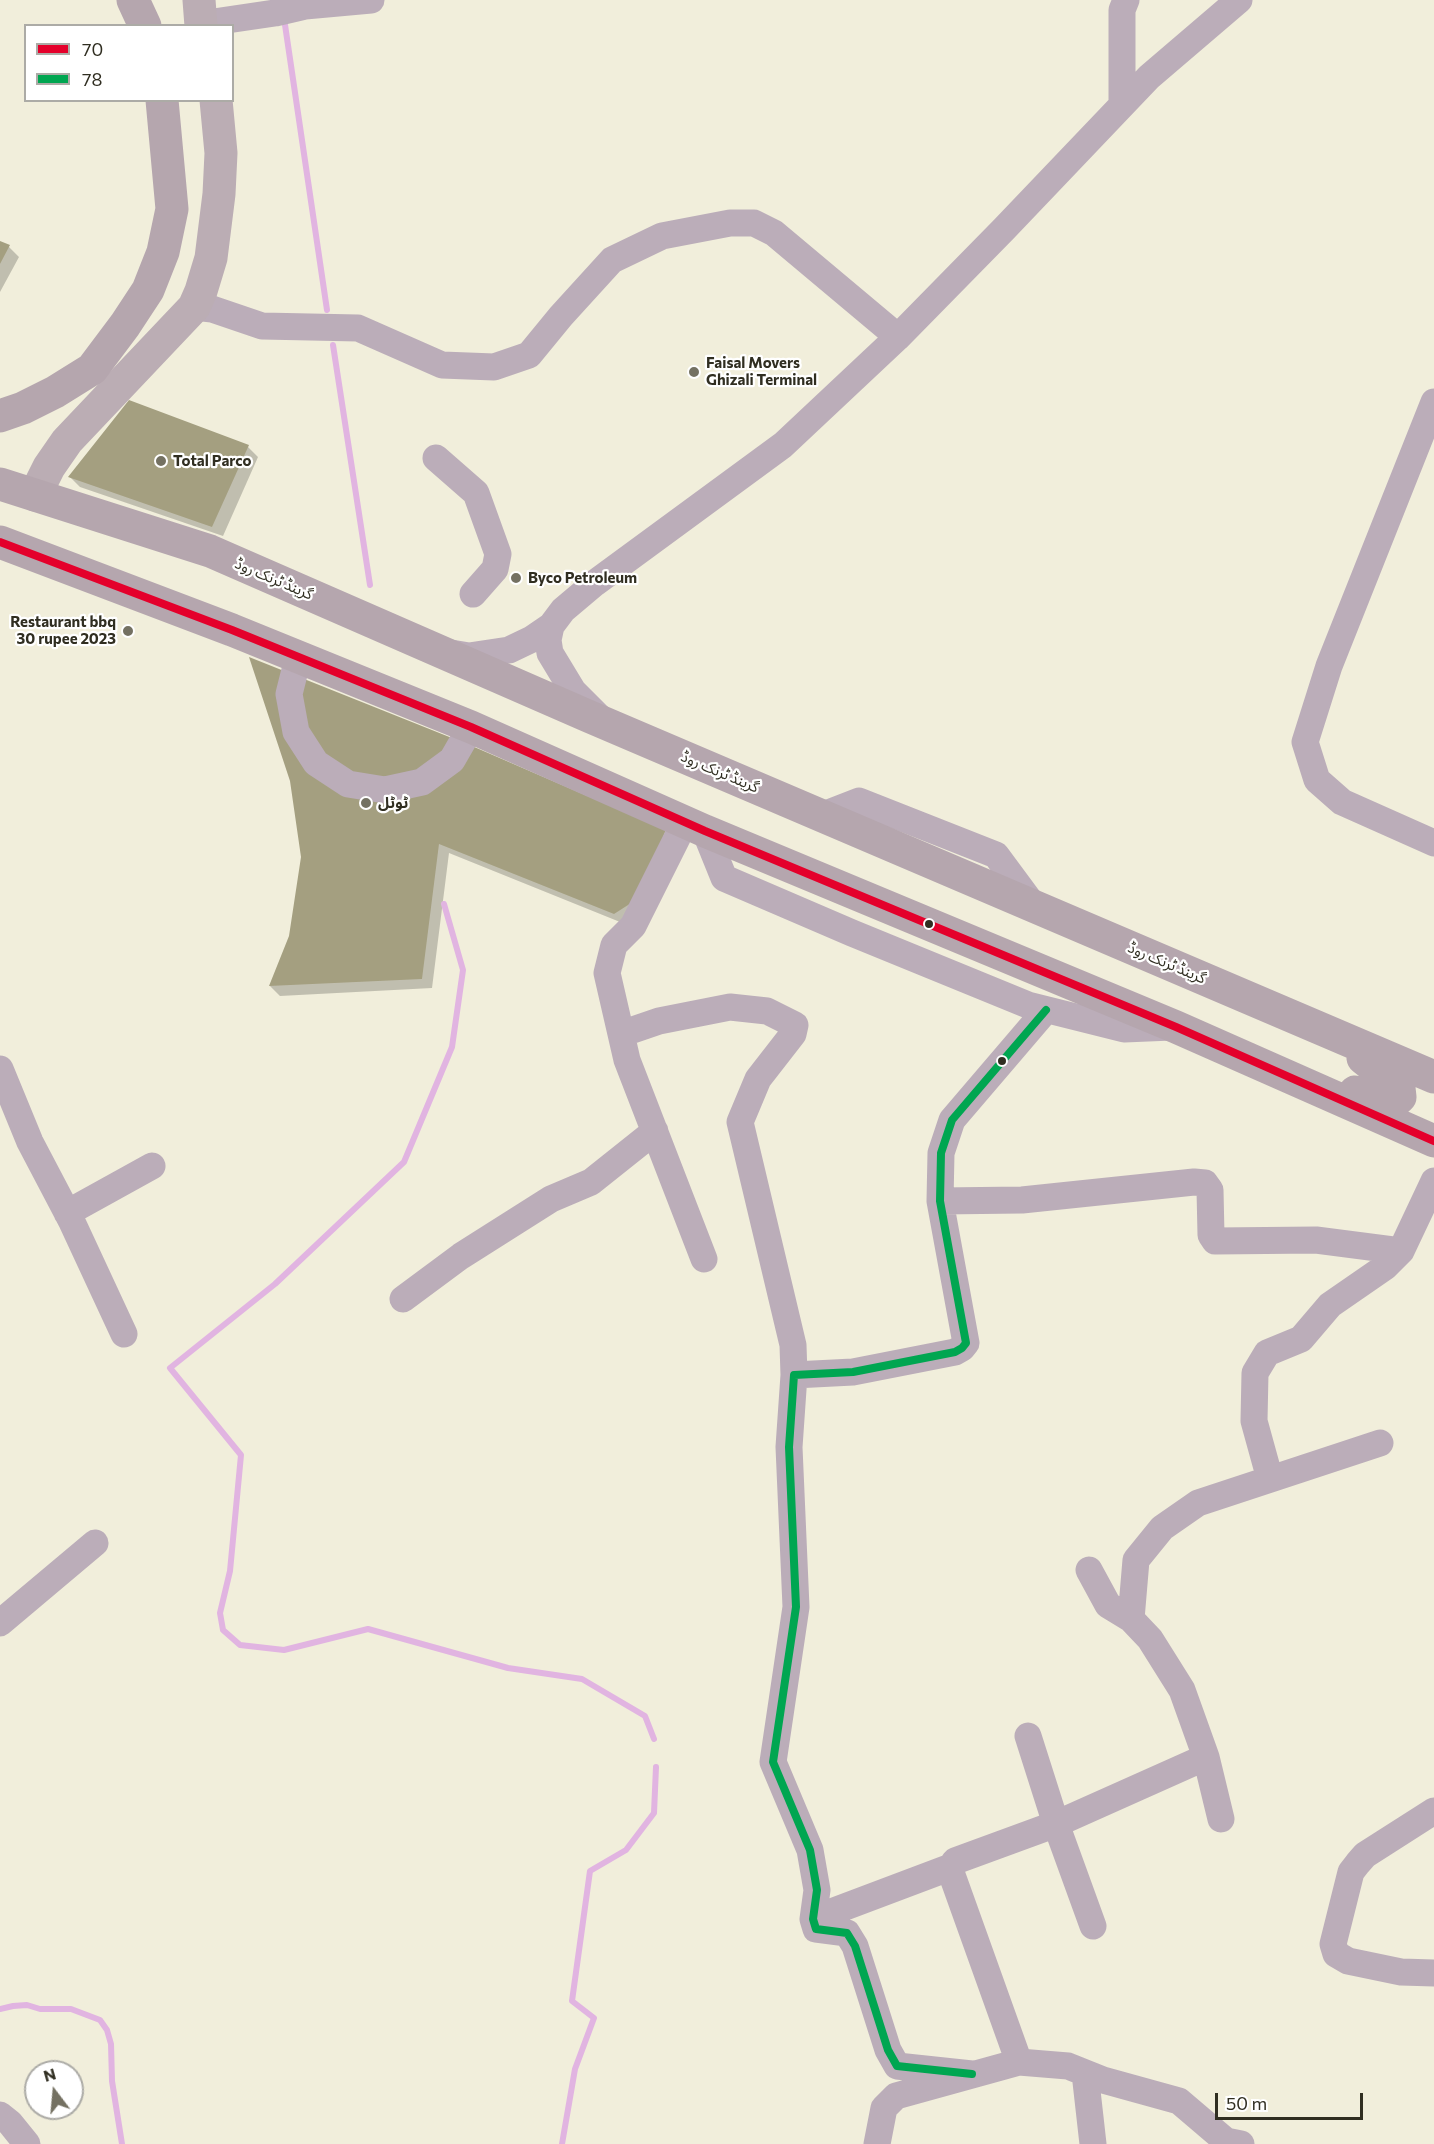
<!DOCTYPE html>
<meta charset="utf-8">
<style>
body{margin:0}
#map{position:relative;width:1434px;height:2144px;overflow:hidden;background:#f1eedb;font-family:Commissioner,sans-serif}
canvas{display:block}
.legend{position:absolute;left:24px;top:24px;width:210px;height:78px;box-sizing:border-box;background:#fff;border:2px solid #acaba6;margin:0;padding:8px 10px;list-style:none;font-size:18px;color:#302e21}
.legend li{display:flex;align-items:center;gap:12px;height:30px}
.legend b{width:30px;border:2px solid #acaba6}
.north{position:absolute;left:24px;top:2060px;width:60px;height:60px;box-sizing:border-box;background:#fff;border:2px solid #acaba6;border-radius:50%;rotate:344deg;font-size:16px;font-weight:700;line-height:24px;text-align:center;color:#302e21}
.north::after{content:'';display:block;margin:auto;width:21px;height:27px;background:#747162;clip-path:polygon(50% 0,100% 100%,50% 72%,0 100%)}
.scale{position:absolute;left:1215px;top:2093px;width:148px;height:27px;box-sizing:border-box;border:3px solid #302e21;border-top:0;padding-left:8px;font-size:18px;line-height:21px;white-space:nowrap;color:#302e21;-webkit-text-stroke:4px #fff;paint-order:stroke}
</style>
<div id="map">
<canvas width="1434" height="2144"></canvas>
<ul class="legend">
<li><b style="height:8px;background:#e4002b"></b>70</li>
<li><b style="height:8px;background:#00a651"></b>78</li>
</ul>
<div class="north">N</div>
<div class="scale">50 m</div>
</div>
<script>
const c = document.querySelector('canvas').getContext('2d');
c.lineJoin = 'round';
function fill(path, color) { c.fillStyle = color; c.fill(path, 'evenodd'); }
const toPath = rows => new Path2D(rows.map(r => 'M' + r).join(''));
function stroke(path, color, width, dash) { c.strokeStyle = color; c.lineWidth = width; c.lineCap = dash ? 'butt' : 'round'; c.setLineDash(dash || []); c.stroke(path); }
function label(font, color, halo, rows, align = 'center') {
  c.font = font + ' Commissioner,"Noto Sans Arabic",sans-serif'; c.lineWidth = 4.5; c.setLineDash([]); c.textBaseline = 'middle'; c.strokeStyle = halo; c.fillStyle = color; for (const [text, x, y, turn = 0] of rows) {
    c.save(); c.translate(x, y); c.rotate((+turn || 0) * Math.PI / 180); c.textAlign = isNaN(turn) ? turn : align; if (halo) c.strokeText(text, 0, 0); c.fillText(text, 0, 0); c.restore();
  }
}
fill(toPath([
 [0,242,9,247,19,257,0,292],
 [248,447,258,457,223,536,80,487,70,477],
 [291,781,665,831,625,924,449,853,432,988,280,996,270,986,290,936,303,857]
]), '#0003');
stroke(toPath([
 [284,18,327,310],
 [333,345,370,585],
 [444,904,463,970,452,1047,404,1162,275,1284,170,1368,241,1455,230,1571,220,1613,223,1630,240,1645,284,1650,368,1629,508,1668,582,1679,645,1716,654,1739],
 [0,2009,13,2006,27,2005,40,2009,71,2009,100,2020,107,2030,111,2044,112,2081,122,2144],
 [562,2144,575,2069,594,2018,572,2001,590,1871,626,1850,654,1813,656,1767]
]), '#e1b4e1', 6);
fill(toPath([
 [0,241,10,245,0,264],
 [129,400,249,445,212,527,68,477],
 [249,657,472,746,666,830,639,898,614,914,439,844,422,979,269,986,289,936,301,857,290,781]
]), '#a49f80');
stroke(toPath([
 [200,24,275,13,305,6,371,0],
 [1122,104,1122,10,1126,0],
 [194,307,212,309,262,326,358,328,442,365,494,367,529,355,561,316,612,260,662,236,730,223,754,223,774,233,898,337],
 [1434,402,1329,666,1305,742,1317,780,1342,802,1434,843],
 [436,458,476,493,498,554,495,569,473,594],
 [451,653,469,656,509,650,532,639,551,626],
 [298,658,289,694,296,732,316,763,348,784,385,790,422,782,452,760,471,727],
 [599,717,573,691,550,653,548,640,551,626,563,610,595,583,783,445,898,337,1004,229,1149,77,1239,0],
 [823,815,859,801,996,855,1033,905],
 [685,822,633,926,614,945,607,973,627,1060,704,1259],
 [705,831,724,878,852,933,1028,1005,1124,1029,1172,1027],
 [621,1034,659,1021,730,1007,767,1011,795,1025,793,1034,758,1079,740,1122,793,1345,794,1375],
 [0,1069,30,1142,72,1222,124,1334],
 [940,1201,1022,1200,1194,1182,1205,1183,1210,1190,1211,1235,1215,1241,1316,1240,1401,1251],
 [67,1213,152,1166],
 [403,1299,461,1256,551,1199,591,1182,655,1131],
 [1270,1479,1254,1421,1255,1373,1267,1353,1301,1339,1330,1305,1385,1267,1401,1251,1434,1181],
 [1089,1570,1108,1605,1131,1619,1150,1639,1182,1690,1206,1757,1221,1819],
 [1131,1619,1136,1560,1162,1528,1198,1503,1380,1443],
 [0,1623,95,1543],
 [1028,1736,1056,1824,1093,1926],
 [1434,1811,1365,1855,1358,1863,1351,1872,1333,1944,1336,1954,1348,1961,1401,1972,1434,1973],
 [813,1919,951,1867],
 [1019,2062,952,1875,951,1867,955,1861,1056,1824,1206,1757],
 [1085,2073,1093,2144],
 [972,2074,897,2066,888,2050,855,1946,847,1933,816,1929,813,1919,817,1890,810,1850,773,1762,796,1607,789,1447,794,1375,853,1372,955,1352,962,1348,966,1343,940,1201,941,1153,952,1120,1046,1010],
 [0,2115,10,2123,27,2144],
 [877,2144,884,2108,896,2096,1019,2062,1068,2066,1103,2080,1179,2101,1226,2141,1241,2144]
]), '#bbadb9', 27);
stroke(toPath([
 [199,0,201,26],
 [35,495,49,467,67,441,194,307,201,291,211,258,219,194,221,153,216,100]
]), '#bbadb4', 33);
stroke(toPath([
 [133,0,145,26],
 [0,416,23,408,55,392,92,369,125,325,148,290,163,252,172,209,162,100],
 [0,484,210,551,588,716,1434,1077],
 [0,542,232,630,471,727,705,831,1176,1027,1434,1141],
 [1355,1092,1387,1102,1394,1102,1400,1097,1399,1088,1393,1082,1363,1058]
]), '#b5a6ae', 33);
stroke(toPath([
 [0,542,232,630,471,727,705,831,1176,1027,1434,1141]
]), '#e4002b', 8);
stroke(toPath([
 [972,2074,897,2066,888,2050,855,1946,847,1933,816,1929,813,1919,817,1890,810,1850,773,1762,796,1607,789,1447,794,1375,853,1372,955,1352,962,1348,966,1343,940,1201,941,1153,952,1120,1046,1010]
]), '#00a651', 8);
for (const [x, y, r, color] of [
 [694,372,6,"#747162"],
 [161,461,6,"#747162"],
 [516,578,6,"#747162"],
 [128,631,6,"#747162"],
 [366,803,6,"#747162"],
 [929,924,5,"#302e21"],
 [1002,1061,5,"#302e21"]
]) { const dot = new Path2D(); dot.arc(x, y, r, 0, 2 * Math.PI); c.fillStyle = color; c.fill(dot); stroke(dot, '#fff', 2); }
label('bold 15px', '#302e21', '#fff', [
 ["Faisal Movers",706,363],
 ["Ghizali Terminal",706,380],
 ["Total Parco",173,461],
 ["Byco Petroleum",528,578],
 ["Restaurant bbq",116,622,"right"],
 ["30 rupee 2023",116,639,"right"],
 ["ٹوٹل",378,803]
], 'left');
label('15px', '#302e21', '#fff', [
 ["گرینڈ ٹرنک روڈ",274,579,23],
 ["گرینڈ ٹرنک روڈ",720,772,23],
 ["گرینڈ ٹرنک روڈ",1167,963,23]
]);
</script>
